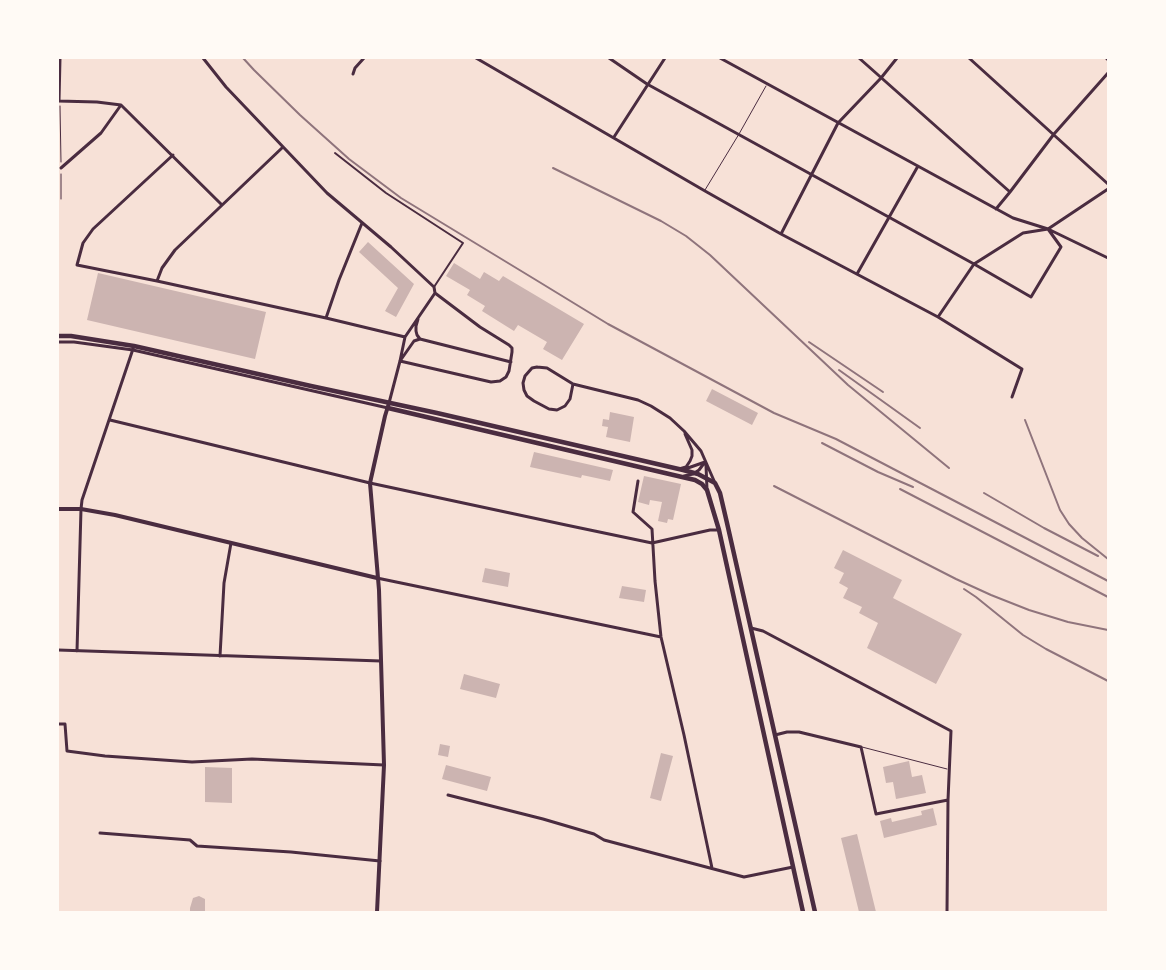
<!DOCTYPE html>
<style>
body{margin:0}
#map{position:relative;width:1166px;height:970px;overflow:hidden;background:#f7e1d7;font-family:"Playfair Display",serif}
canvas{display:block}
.frame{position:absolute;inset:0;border:59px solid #fffaf5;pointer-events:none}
</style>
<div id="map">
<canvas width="1166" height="970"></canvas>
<div class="frame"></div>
</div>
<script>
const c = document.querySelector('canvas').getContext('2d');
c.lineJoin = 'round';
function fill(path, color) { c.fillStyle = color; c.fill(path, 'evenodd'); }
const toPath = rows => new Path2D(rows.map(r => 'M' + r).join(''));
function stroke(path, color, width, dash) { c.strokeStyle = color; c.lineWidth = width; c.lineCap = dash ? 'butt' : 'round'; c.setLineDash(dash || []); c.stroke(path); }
fill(toPath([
 [368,242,414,284,396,317,385,311,398,288,359,252],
 [454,263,480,279,484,272,499,281,503,276,584,324,562,360,543,349,547,342,518,325,514,331,482,311,485,306,467,295,470,290,446,276],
 [98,273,266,312,255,359,87,320],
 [712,389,758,413,752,425,706,401],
 [610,412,634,417,630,442,606,437,608,427,602,426,603,419,609,420],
 [534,452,613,470,610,481,582,475,581,478,530,467],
 [644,476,681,484,673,520,668,519,667,523,658,521,662,502,650,500,649,505,638,502],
 [843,550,902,580,893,598,962,634,936,684,867,648,878,623,859,613,862,607,843,598,848,588,839,583,844,573,834,568],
 [485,568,510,573,508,587,482,582],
 [622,586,646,590,644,602,619,598],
 [464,674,500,684,496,698,460,689],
 [440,744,450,746,448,757,438,755],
 [661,753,673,756,661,801,650,798],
 [909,761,912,777,922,775,926,793,896,799,893,782,886,783,883,767],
 [446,765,491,777,487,791,442,779],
 [205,767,232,768,232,803,205,802],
 [933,808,937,825,884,838,880,821,891,818,892,822,922,815,921,811],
 [857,834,876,912,859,912,841,838],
 [199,896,205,899,205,911,204,912,190,912,190,908,193,898]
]), '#ccb4b1');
stroke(toPath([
 [60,106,61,162],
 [61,199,61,174]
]), '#4a2c40', 1);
stroke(toPath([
 [705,190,739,134,766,86],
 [862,747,947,769]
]), '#4a2c40', 1);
stroke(toPath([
 [335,153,386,193,463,243,434,287]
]), '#4a2c40', 2);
stroke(toPath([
 [203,58,226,87,327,193,391,247,434,287,435,293],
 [476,58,705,191,781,234,938,317,1022,369,1012,397],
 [609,58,647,84,974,264,1031,297,1061,247,1048,229],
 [720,58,1013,218,1048,229,1108,258],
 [859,58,1010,192],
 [969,58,1108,184],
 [353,74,355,68,364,58],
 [58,101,97,102,121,105,222,205],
 [59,101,60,58],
 [614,137,665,58],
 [173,155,93,229,83,243,77,265,157,281,326,318,405,337],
 [61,168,101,133,121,105],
 [996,209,1010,192,1054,134,1108,73],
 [781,234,838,123,881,78,897,58],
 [857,274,918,166],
 [157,281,162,268,175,250,283,147],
 [938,317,974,264,1023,233,1048,229,1108,189],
 [326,318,339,280,362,223],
 [418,319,416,326,416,331,417,335,420,339],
 [58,342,74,342,133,350,388,408],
 [400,361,491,382,500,381,506,377,509,371,512,352,512,348,509,345,480,327,435,293],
 [400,361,414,341,420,339,511,362],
 [537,367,547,368,573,384,570,399,565,406,557,410,549,409,534,401,527,396,524,390,523,383,525,376,532,368,537,367],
 [573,384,638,400,651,406,670,418,684,431,701,451,715,483],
 [389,403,400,361,405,337,435,293],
 [110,420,370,483,566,525,652,543,710,530,719,530],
 [706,465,707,490],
 [679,469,686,467,690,461,692,456,692,450,685,434],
 [685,469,705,462],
 [684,476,693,474,699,470,705,462],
 [638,481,633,512,652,529,655,581,661,637,684,735,712,868],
 [377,578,661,637],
 [751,628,763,631,951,731,948,800,947,912],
 [58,650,381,661],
 [77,651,81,509,82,500,134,346],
 [220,656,224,583,231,543],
 [58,724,65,724,67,751,105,756,192,762,252,759,384,765],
 [775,735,787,732,799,732,861,747,876,814,948,800],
 [448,795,543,819,594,834,604,840,744,877,793,867],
 [100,833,190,840,197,846,291,852,380,861]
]), '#4a2c40', 3);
stroke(toPath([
 [1107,58,1108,59],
 [58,509,81,509,115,515,377,578],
 [377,912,384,765,379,590,370,483,385,416,389,403]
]), '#4a2c40', 4);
stroke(toPath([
 [58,336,71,336,134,346,311,386,437,413,683,470,698,474,715,483,720,493,727,523,815,912],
 [388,408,682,477,695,480,702,484,707,490,719,530,803,912]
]), '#4a2c40', 4.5);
stroke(toPath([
 [243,58,254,70,300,115,349,159,401,198,536,280,608,324,774,413,836,439,1108,581],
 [553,168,661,221,686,236,710,255,848,385,949,468],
 [809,342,883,392],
 [839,370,920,428],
 [1025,420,1060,510,1069,524,1082,538,1108,559],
 [822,443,878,472,913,487],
 [774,486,956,579,991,595,1029,610,1068,622,1108,630],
 [900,489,1108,597],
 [984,493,1044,528,1098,556],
 [964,589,976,597,1023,635,1046,649,1108,681]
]), '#8f747c', 2);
</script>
